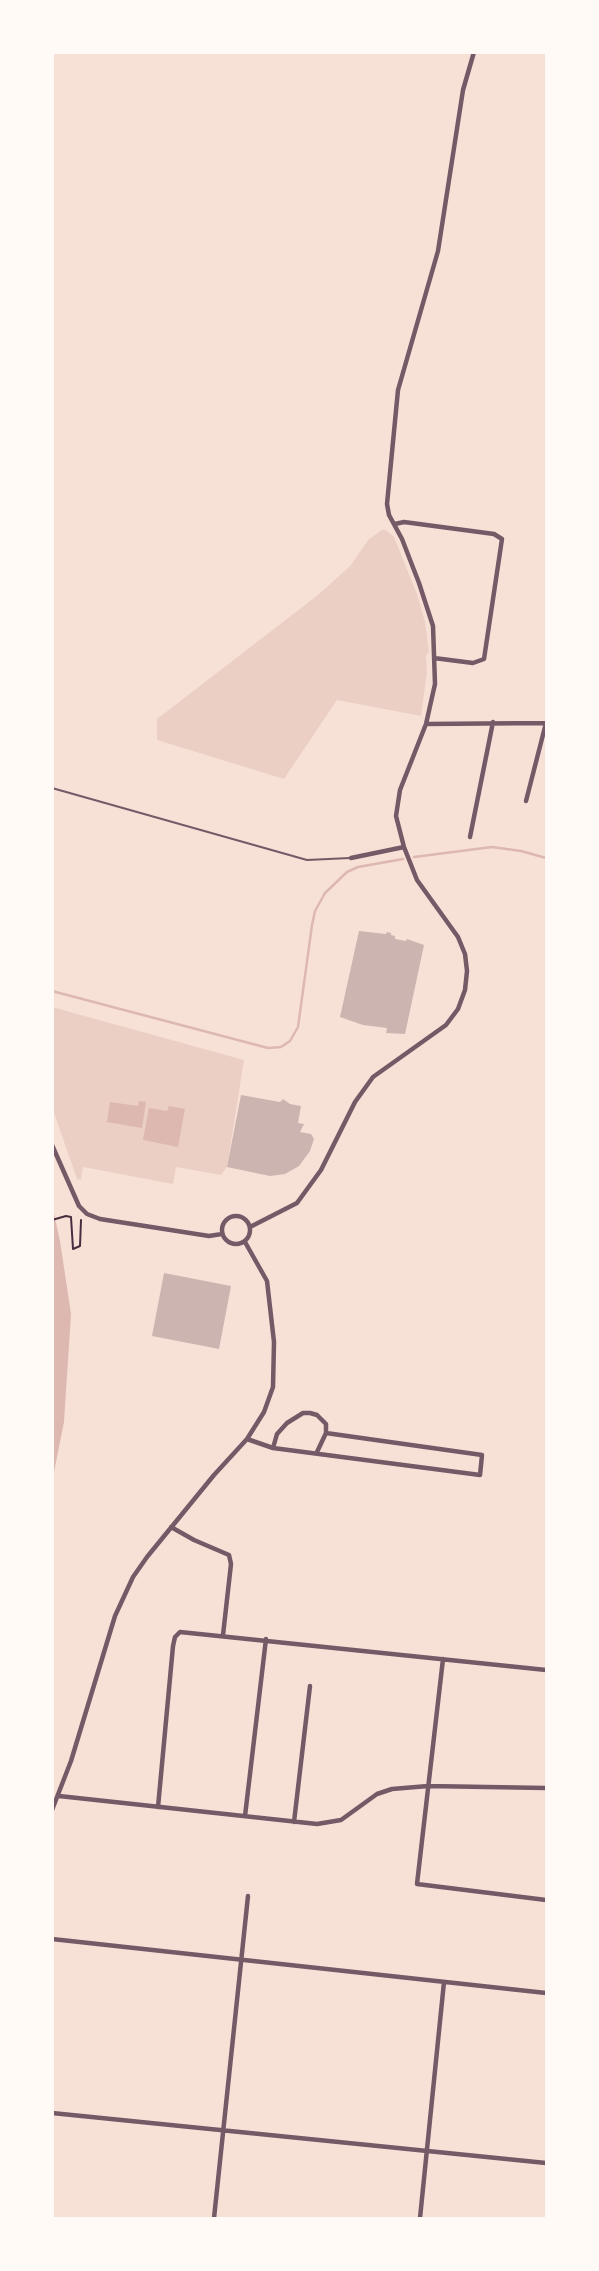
<!DOCTYPE html>
<style>
body{margin:0}
#map{position:relative;width:599px;height:2271px;overflow:hidden;background:#f7e1d7;font-family:Lato,sans-serif}
canvas{display:block}
.frame{position:absolute;inset:0;border:54px solid #fffaf5;pointer-events:none}
</style>
<div id="map">
<canvas width="599" height="2271"></canvas>
<div class="frame"></div>
</div>
<script>
const c = document.querySelector('canvas').getContext('2d');
c.lineJoin = 'round';
function fill(path, color) { c.fillStyle = color; c.fill(path, 'evenodd'); }
const toPath = rows => new Path2D(rows.map(r => 'M' + r).join(''));
function stroke(path, color, width, dash) { c.strokeStyle = color; c.lineWidth = width; c.lineCap = dash ? 'butt' : 'round'; c.setLineDash(dash || []); c.stroke(path); }
fill(toPath([
 [382,530,386,530,394,537,417,594,425,622,429,651,426,656,427,672,421,716,337,700,284,779,157,740,157,719,318,595,350,566,369,539],
 [52,1007,244,1060,227,1167,221,1175,176,1167,173,1184,83,1167,81,1180,77,1179,53,1110]
]), '#ebcfc5');
fill(toPath([
 [139,1101,146,1102,142,1128,107,1122,110,1102,138,1106],
 [169,1106,185,1109,178,1147,143,1140,149,1108,167,1111],
 [53,1209,60,1241,71,1314,64,1422,53,1477]
]), '#dcb8b0');
stroke(toPath([
 [414,857,492,847,521,851,546,858],
 [52,991,268,1048,281,1047,290,1041,298,1027,312,925,315,911,325,893,347,872,358,867,403,859]
]), '#dcb8b0', 2.5);
fill(toPath([
 [359,931,386,934,387,932,391,933,391,935,395,936,395,939,406,941,407,939,424,945,405,1034,386,1033,387,1028,363,1025,340,1017],
 [241,1095,280,1102,283,1099,290,1104,301,1106,298,1123,304,1124,300,1132,311,1134,314,1139,310,1151,299,1166,285,1174,270,1176,227,1167],
 [164,1273,231,1286,219,1349,152,1336]
]), '#ccb4b1');
stroke(toPath([
 [52,1220,66,1216,71,1217,73,1249,80,1246,81,1220]
]), '#4a2c40', 2);
stroke(toPath([
 [52,788,307,860,350,858]
]), '#755966', 2);
stroke(toPath([
 [395,524,404,522,494,534,502,539,484,659,473,663,434,658],
 [426,724,546,723],
 [526,801,546,723],
 [470,837,493,722],
 [351,858,404,847],
 [52,1145,79,1206,87,1214,100,1219,209,1236,222,1234],
 '222 1230a14 14 0 1 1 28 0a14 14 0 1 1-28 0Z',
 [250,1227,297,1203,321,1170,355,1102,373,1077,446,1025,458,1009,465,990,467,971,465,954,458,937,417,880,404,847,396,816,400,790,426,724,435,684,433,626,419,583,402,539,389,515,387,504,398,390,438,251,463,90,474,52],
 [247,1439,273,1448,480,1475,482,1455,326,1433,326,1424,317,1415,310,1413,303,1413,287,1423,277,1434,273,1448],
 [317,1452,326,1433],
 [171,1527,194,1540,229,1555,231,1564,223,1635],
 [443,1659,417,1884,546,1900],
 [59,1796,317,1824,341,1820,377,1794,392,1789,428,1786,546,1788],
 [158,1807,173,1646,175,1637,180,1632,546,1670],
 [52,1810,71,1761,115,1616,133,1577,147,1557,214,1475,247,1439,264,1412,273,1387,274,1342,267,1281,245,1242],
 [245,1816,266,1639],
 [294,1822,310,1686],
 [52,1939,546,1993],
 [52,2113,546,2163],
 [214,2218,248,1896],
 [420,2218,444,1982]
]), '#755966', 4.5);
</script>
